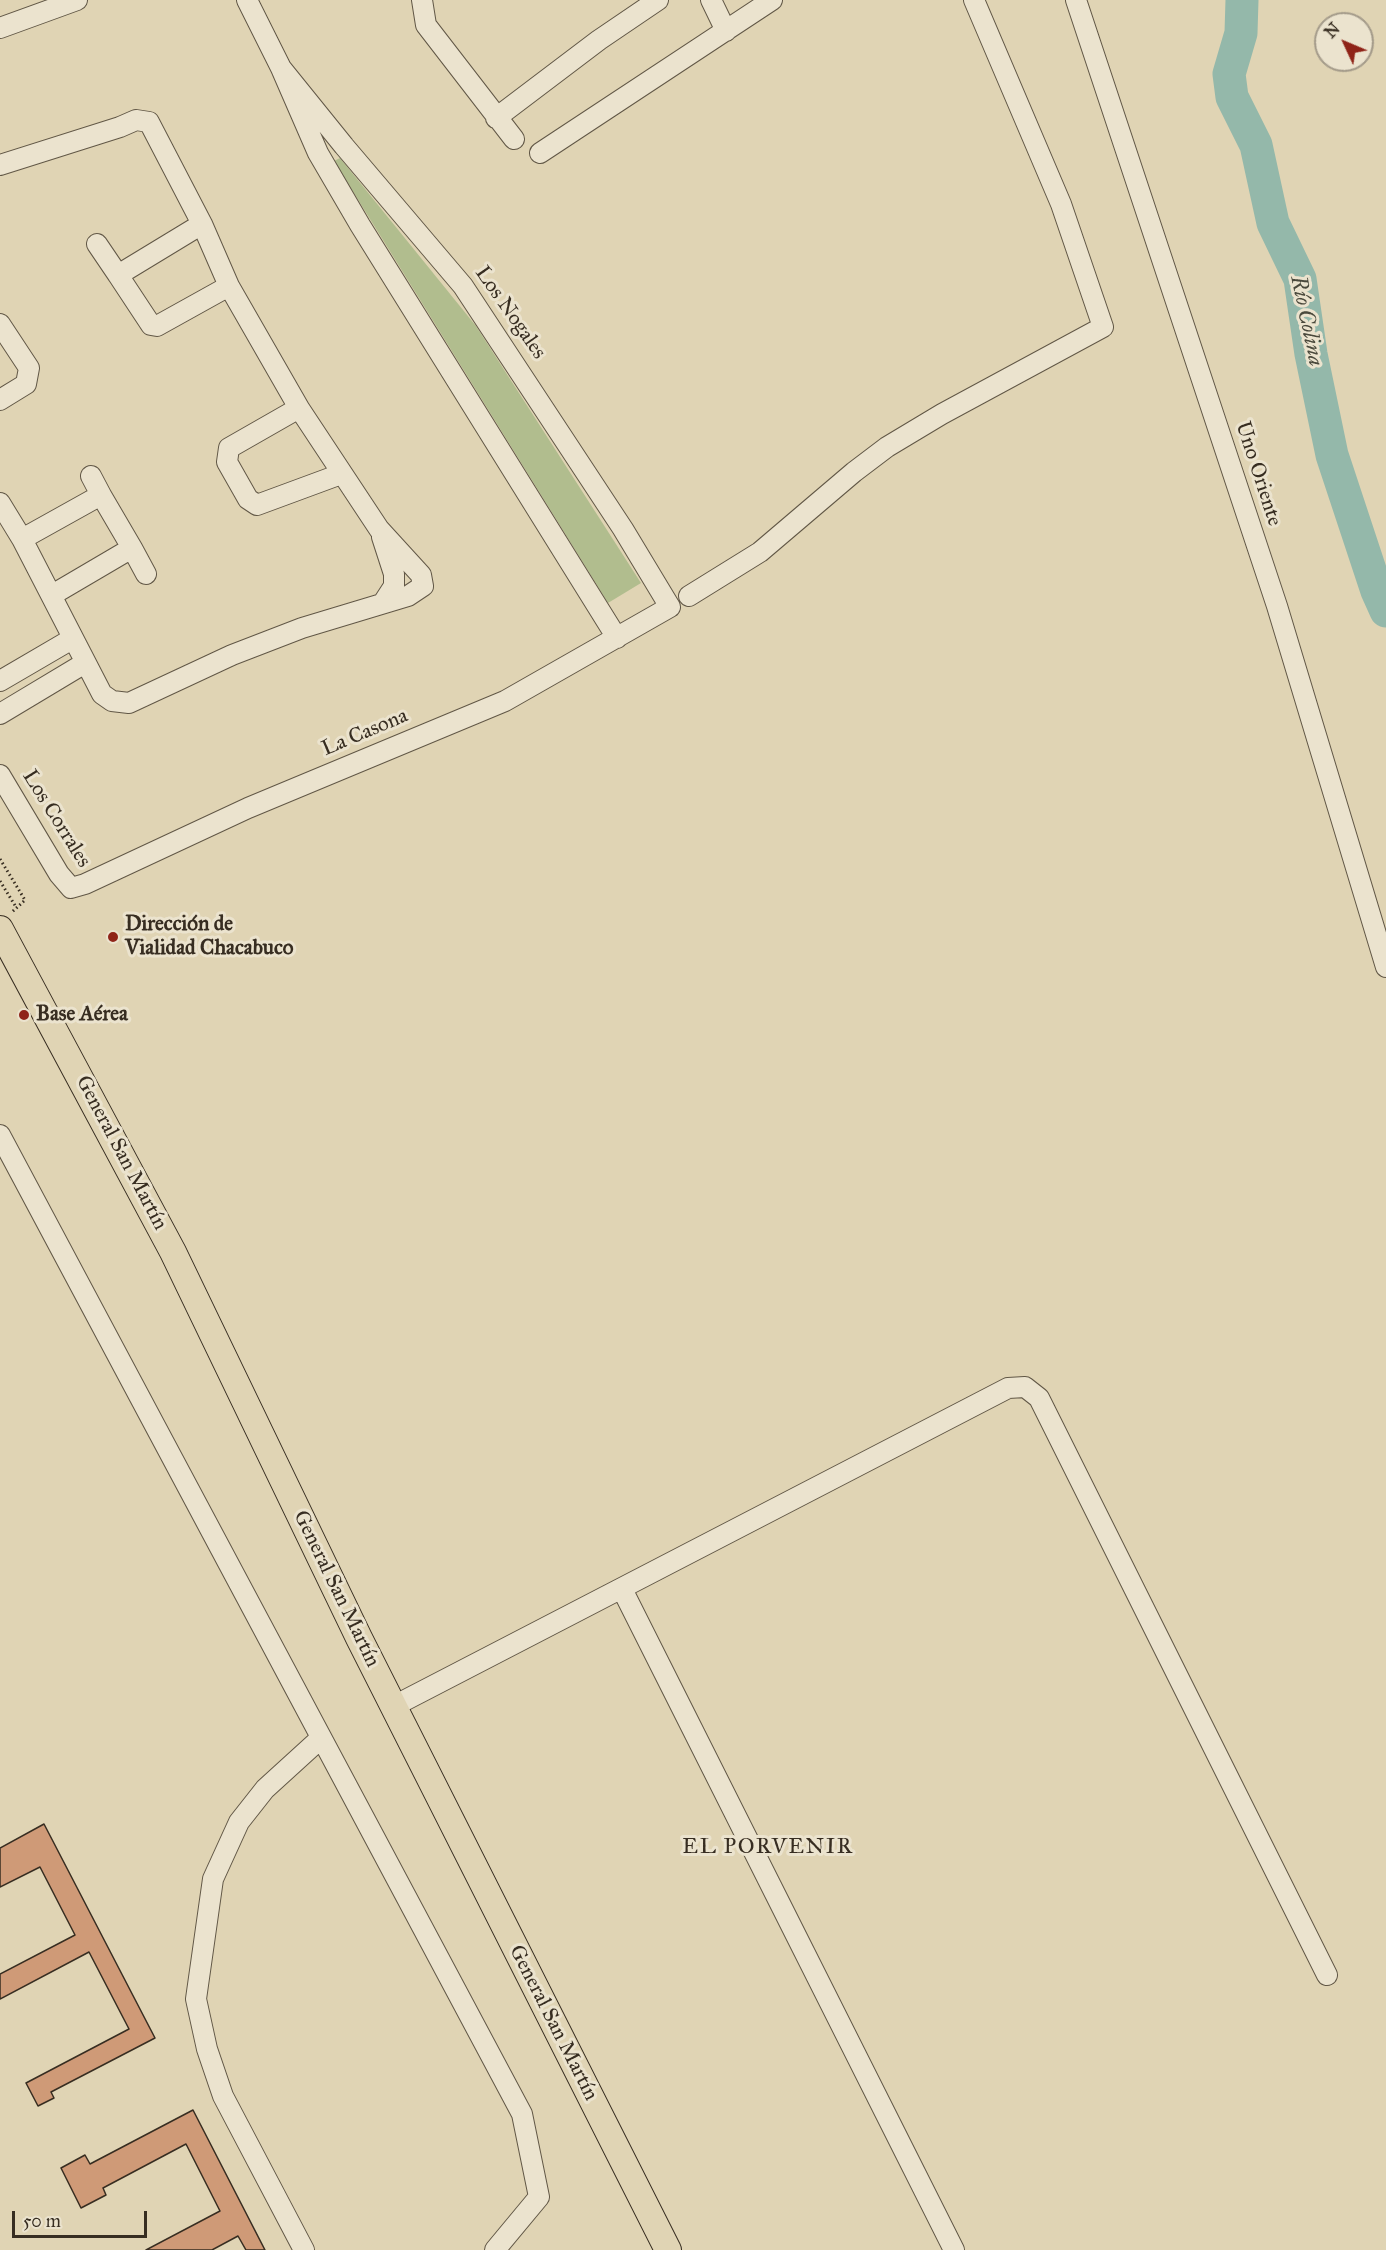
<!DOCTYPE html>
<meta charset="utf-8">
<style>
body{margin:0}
#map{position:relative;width:1386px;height:2250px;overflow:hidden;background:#e0d4b4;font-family:"IM FELL Great Primer",serif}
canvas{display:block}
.north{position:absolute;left:1314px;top:12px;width:60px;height:60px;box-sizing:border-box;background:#ebe3ce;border:2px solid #a39a89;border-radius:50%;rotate:314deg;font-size:16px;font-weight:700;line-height:24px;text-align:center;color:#372d21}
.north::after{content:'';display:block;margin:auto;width:21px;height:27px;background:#8f2418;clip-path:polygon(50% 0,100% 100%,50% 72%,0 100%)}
.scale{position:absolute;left:12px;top:2211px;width:135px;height:27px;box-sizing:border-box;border:3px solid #372d21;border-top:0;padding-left:8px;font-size:18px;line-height:21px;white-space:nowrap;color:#372d21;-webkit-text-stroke:4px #ebe3ce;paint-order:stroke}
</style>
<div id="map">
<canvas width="1386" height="2250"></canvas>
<div class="north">N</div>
<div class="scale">50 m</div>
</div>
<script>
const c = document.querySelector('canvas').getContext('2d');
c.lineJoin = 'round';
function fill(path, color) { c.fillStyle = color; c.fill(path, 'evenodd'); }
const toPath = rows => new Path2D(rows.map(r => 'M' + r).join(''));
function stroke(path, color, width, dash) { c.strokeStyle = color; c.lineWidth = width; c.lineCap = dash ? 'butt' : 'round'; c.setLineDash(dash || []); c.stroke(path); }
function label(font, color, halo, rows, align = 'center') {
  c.font = font + ' "IM FELL Great Primer",serif'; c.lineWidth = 6; c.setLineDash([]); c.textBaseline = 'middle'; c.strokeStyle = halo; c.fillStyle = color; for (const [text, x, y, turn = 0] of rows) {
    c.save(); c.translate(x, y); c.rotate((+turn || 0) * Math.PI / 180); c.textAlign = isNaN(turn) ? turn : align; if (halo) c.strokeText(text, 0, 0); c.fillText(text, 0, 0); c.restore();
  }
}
fill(toPath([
 [340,158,476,326,641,583,608,603,334,161]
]), '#b1bd8e');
stroke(toPath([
 [1242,0,1241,33,1229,74,1232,97,1256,145,1273,223,1300,279,1311,354,1332,455,1377,591,1386,611]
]), '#94b8aa', 33);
const building = toPath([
 [44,1824,155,2038,51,2092,54,2098,38,2106,26,2083,129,2029,89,1952,0,1999,0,1974,75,1935,40,1867,0,1887,0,1848,44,1824],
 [193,2110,265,2250,246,2250,238,2236,212,2250,146,2250,220,2211,186,2144,103,2188,106,2195,81,2208,61,2168,85,2155,90,2164,193,2110]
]);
fill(building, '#cf9a77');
stroke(building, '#372d21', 1.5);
const minor = toPath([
 [247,0,281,68,318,153,360,225,617,638],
 [422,0,426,25,514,139],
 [711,0,726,31],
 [1076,0,1277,606,1386,967],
 [0,28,77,0],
 [496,118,599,40,658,0],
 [540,153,772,0],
 [0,165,120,127,136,120,149,122,202,224,229,286,299,408,379,529,421,575,423,586,408,596,302,628,232,655,129,703,112,701,102,694,22,539,0,503],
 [202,224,118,275,151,325,157,326,229,286],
 [97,244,118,275],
 [0,324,29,368,26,384,0,400],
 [299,408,229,448,227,462,248,499,257,505,341,474],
 [91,476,101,495],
 [382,537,394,574,394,586,383,603],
 [22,539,101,495,132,548,52,595],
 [132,548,146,574],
 [689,596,760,552,854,472,887,447,942,414,1103,327,1061,204,974,0],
 [0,681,72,639],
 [0,714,85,663],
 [0,775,59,874,71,888,85,884,248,808,505,701,670,607,623,529,463,286,344,146,281,68],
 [0,1135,522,2114,539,2197,495,2250],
 [622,1589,954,2250],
 [394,1706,1008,1388,1025,1387,1039,1398,1327,1975],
 [304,2250,223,2096,207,2049,196,1999,213,1879,239,1822,265,1789,321,1738]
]);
const major = toPath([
 [0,929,173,1252,359,1638,668,2250]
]);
stroke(minor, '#615746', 22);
stroke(major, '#372d21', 28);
stroke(toPath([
 [0,859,25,900,11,913],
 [0,881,16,907]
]), '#372d21', 3, [1.5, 3]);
stroke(minor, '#ebe3ce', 20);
stroke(major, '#e0d4b4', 26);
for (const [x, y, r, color] of [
 [113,937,6,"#8f2418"],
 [24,1015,6,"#8f2418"]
]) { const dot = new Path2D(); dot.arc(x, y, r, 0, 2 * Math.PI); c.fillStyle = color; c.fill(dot); stroke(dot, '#ebe3ce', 2); }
label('21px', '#372d21', '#ebe3ce', [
 ["Los Nogales",510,313,55],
 ["Uno Oriente",1258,474,72],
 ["La Casona",365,733,-23],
 ["Los Corrales",56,819,58],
 ["General San Martín",121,1153,62],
 ["General San Martín",336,1589,64],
 ["General San Martín",553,2023,63]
]);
label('bold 21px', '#372d21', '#ebe3ce', [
 ["Dirección de",125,925],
 ["Vialidad Chacabuco",125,949],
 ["Base Aérea",36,1015]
], 'left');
label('italic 22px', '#4a493c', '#ebe3ce', [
 ["Río Colina",1306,321,78]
]);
c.letterSpacing = '1.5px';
label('22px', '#372d21', '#ebe3ce', [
 ["EL PORVENIR",768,1848]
]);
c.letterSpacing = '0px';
</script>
